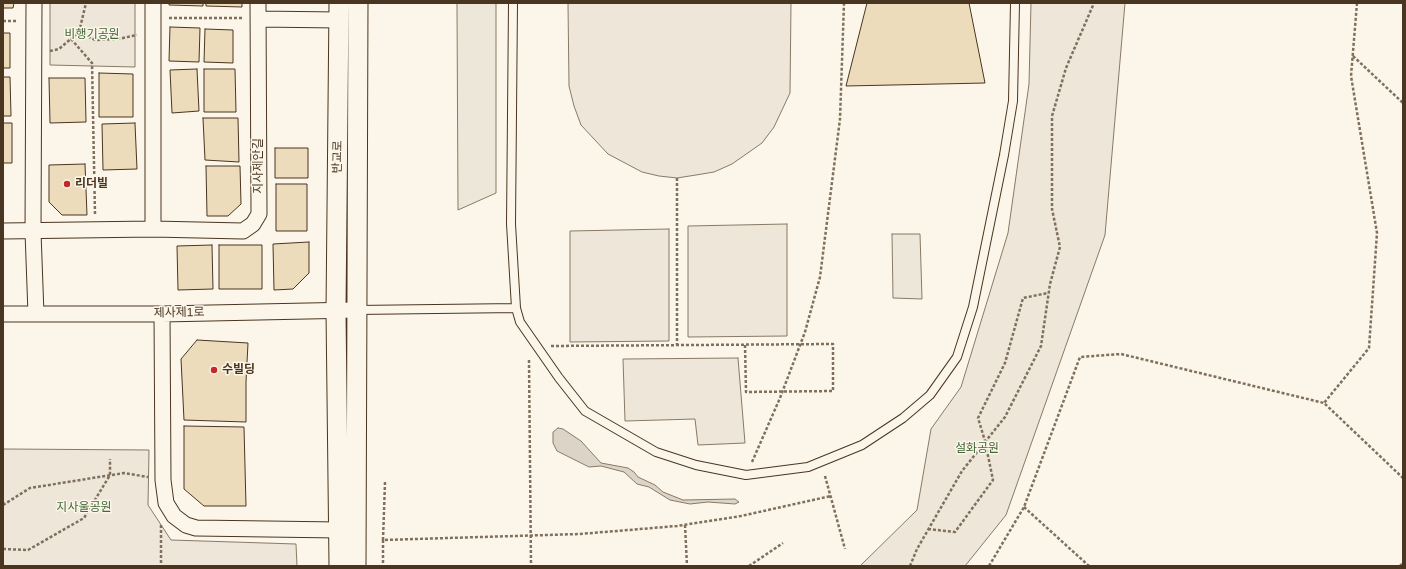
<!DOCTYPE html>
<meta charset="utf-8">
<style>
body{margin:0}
#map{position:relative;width:1406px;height:569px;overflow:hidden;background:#fbf6e9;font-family:Arial,sans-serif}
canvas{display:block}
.frame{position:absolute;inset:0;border:4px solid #4a3520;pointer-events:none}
</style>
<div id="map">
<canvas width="1406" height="569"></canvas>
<div class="frame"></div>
</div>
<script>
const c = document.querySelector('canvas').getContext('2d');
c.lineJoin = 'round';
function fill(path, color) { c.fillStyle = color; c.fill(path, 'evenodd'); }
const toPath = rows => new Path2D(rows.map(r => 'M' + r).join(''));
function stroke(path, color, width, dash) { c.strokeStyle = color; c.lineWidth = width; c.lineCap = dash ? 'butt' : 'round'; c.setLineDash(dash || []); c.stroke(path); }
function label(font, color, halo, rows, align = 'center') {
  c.font = font + ' Arial,"Noto Sans KR",sans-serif'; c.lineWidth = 3; c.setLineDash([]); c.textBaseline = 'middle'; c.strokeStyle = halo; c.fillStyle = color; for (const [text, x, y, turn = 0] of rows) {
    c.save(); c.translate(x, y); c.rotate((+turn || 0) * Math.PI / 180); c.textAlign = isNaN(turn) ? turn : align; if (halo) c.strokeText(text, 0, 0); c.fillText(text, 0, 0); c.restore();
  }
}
const green = toPath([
 [50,3,135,3,135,67,50,65,50,3],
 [568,3,791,3,790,93,774,127,762,143,732,164,714,172,696,175,677,178,659,176,642,172,608,154,581,125,574,106,569,86,568,3],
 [1031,3,1125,3,1105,235,1006,515,965,566,860,566,917,510,931,429,961,387,1008,233,1029,84,1031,3],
 [787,224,787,336,688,337,688,226,787,224],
 [669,229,669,341,570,342,570,231,669,229],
 [738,358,745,443,698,445,695,419,625,421,623,359,738,358],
 [3,449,149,450,148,505,171,540,296,544,297,566,3,566,3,449]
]);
fill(green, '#ede6d9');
stroke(green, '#887966', 1);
const parking = toPath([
 [457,3,496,3,496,193,458,210,457,3],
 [892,234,920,234,922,299,893,298,892,234]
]);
fill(parking, '#ede7d9');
stroke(parking, '#887966', 1);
const water = toPath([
 [558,428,563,429,581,441,601,463,628,468,634,472,638,477,655,485,663,492,683,500,735,499,739,502,735,504,708,502,690,504,670,500,649,487,637,484,624,472,601,466,589,467,557,451,553,443,553,432,558,428]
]);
fill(water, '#dcd4c6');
stroke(water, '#887966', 1);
const building = toPath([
 [3,3,14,3,13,8,3,8,3,3],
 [169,3,203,3,203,6,169,5,169,3],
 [206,3,242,3,242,7,206,6,206,3],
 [867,3,969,3,985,83,846,86,867,3],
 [170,27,200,28,199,62,169,61,170,27],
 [205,29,233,30,233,63,204,62,205,29],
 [3,33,10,33,10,68,3,68,3,33],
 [197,69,199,111,172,113,170,70,197,69],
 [204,69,235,69,236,112,204,112,204,69],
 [99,73,133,74,133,117,99,117,99,73],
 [3,77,10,77,11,116,3,116,3,77],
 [49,78,85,78,86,122,50,123,49,78],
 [203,118,238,118,239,162,205,160,203,118],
 [3,123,12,123,12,163,3,163,3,123],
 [135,123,137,169,103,170,102,124,135,123],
 [275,148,308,148,308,178,275,178,275,148],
 [85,164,87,215,62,215,49,202,49,165,85,164],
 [206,166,240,166,241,204,228,216,207,216,206,166],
 [276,184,307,184,307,231,276,231,276,184],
 [309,242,309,273,293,289,274,290,273,244,309,242],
 [212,245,213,289,178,290,177,246,212,245],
 [219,245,262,245,262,289,219,289,219,245],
 [197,340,248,343,246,382,246,422,184,420,181,359,197,340],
 [184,426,244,427,246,506,204,506,184,489,184,426]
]);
fill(building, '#ecdcbc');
stroke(building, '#4a3520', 1);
const service = toPath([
 [513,3,511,224,516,308,520,322,559,378,585,411,656,452,696,465,746,475,808,467,862,445,903,418,930,395,957,357,973,307,1004,155,1013,101,1015,3],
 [356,310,516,308]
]);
const minor = toPath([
 [34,3,33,232,36,314],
 [153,3,153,229],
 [258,19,339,20],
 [3,231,153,229,243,231,253,224,259,214,258,3],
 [3,314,162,314,356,310],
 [162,314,163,480,166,503,174,516,186,525,196,528,339,530]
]);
const tertiary = toPath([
 [339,566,336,311,339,3],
 [356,566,358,3]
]);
stroke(service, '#4a3520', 10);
stroke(minor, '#4a3520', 17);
stroke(tertiary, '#4a3520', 21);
stroke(toPath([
 [1357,3,1351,76,1377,233,1369,348,1324,403,1403,478],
 [169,18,244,18],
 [3,21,18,21],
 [79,32,95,40,118,39,137,35],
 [71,39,92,63,95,214],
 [50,51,59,49,79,32,86,3],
 [1353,56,1403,103],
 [677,178,677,345],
 [551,346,833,344,833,391,746,392,745,344],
 [529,360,531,566],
 [752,462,780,398,805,332,820,277,840,119,844,3],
 [825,476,845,549],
 [385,482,383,540,580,534,677,526,741,516,831,496],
 [3,505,30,488,124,473,148,477],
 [1024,507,1089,566],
 [161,525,161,566],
 [685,525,687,566],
 [928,529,955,532,993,480,985,441,978,418,1005,363,1023,298,1048,293],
 [383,540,383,566],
 [3,549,28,550,84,518,110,475,110,459],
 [749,566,783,543],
 [910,566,917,549,962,471,1005,417,1041,346,1050,284,1060,247,1052,209,1052,116,1066,68,1094,3],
 [989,566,1024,507,1080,357,1121,354,1324,403],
 [1400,566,1403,563]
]), '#7f6f5c', 2.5, [3, 2]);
stroke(service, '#fbf6e9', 8);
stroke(minor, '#fbf6e9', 15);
stroke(tertiary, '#fbf6e9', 19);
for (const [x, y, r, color] of [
 [67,184,4,"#c62828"],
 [214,370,4,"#c62828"]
]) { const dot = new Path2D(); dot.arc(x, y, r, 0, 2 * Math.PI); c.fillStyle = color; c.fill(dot); stroke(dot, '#fbf6e9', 1.5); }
label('12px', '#436837', '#fbf6e9', [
 ["비행기공원",92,35],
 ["설화공원",977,449],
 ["지사울공원",84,508]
]);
label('12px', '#4a3520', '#fbf6e9', [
 ["반교로",338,157,-89],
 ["지사제안길",259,166,-90],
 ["제사제1로",179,313,-1]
]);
label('bold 12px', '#4a3520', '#fbf6e9', [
 ["리더빌",75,184],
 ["수빌딩",222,370]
], 'left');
</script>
